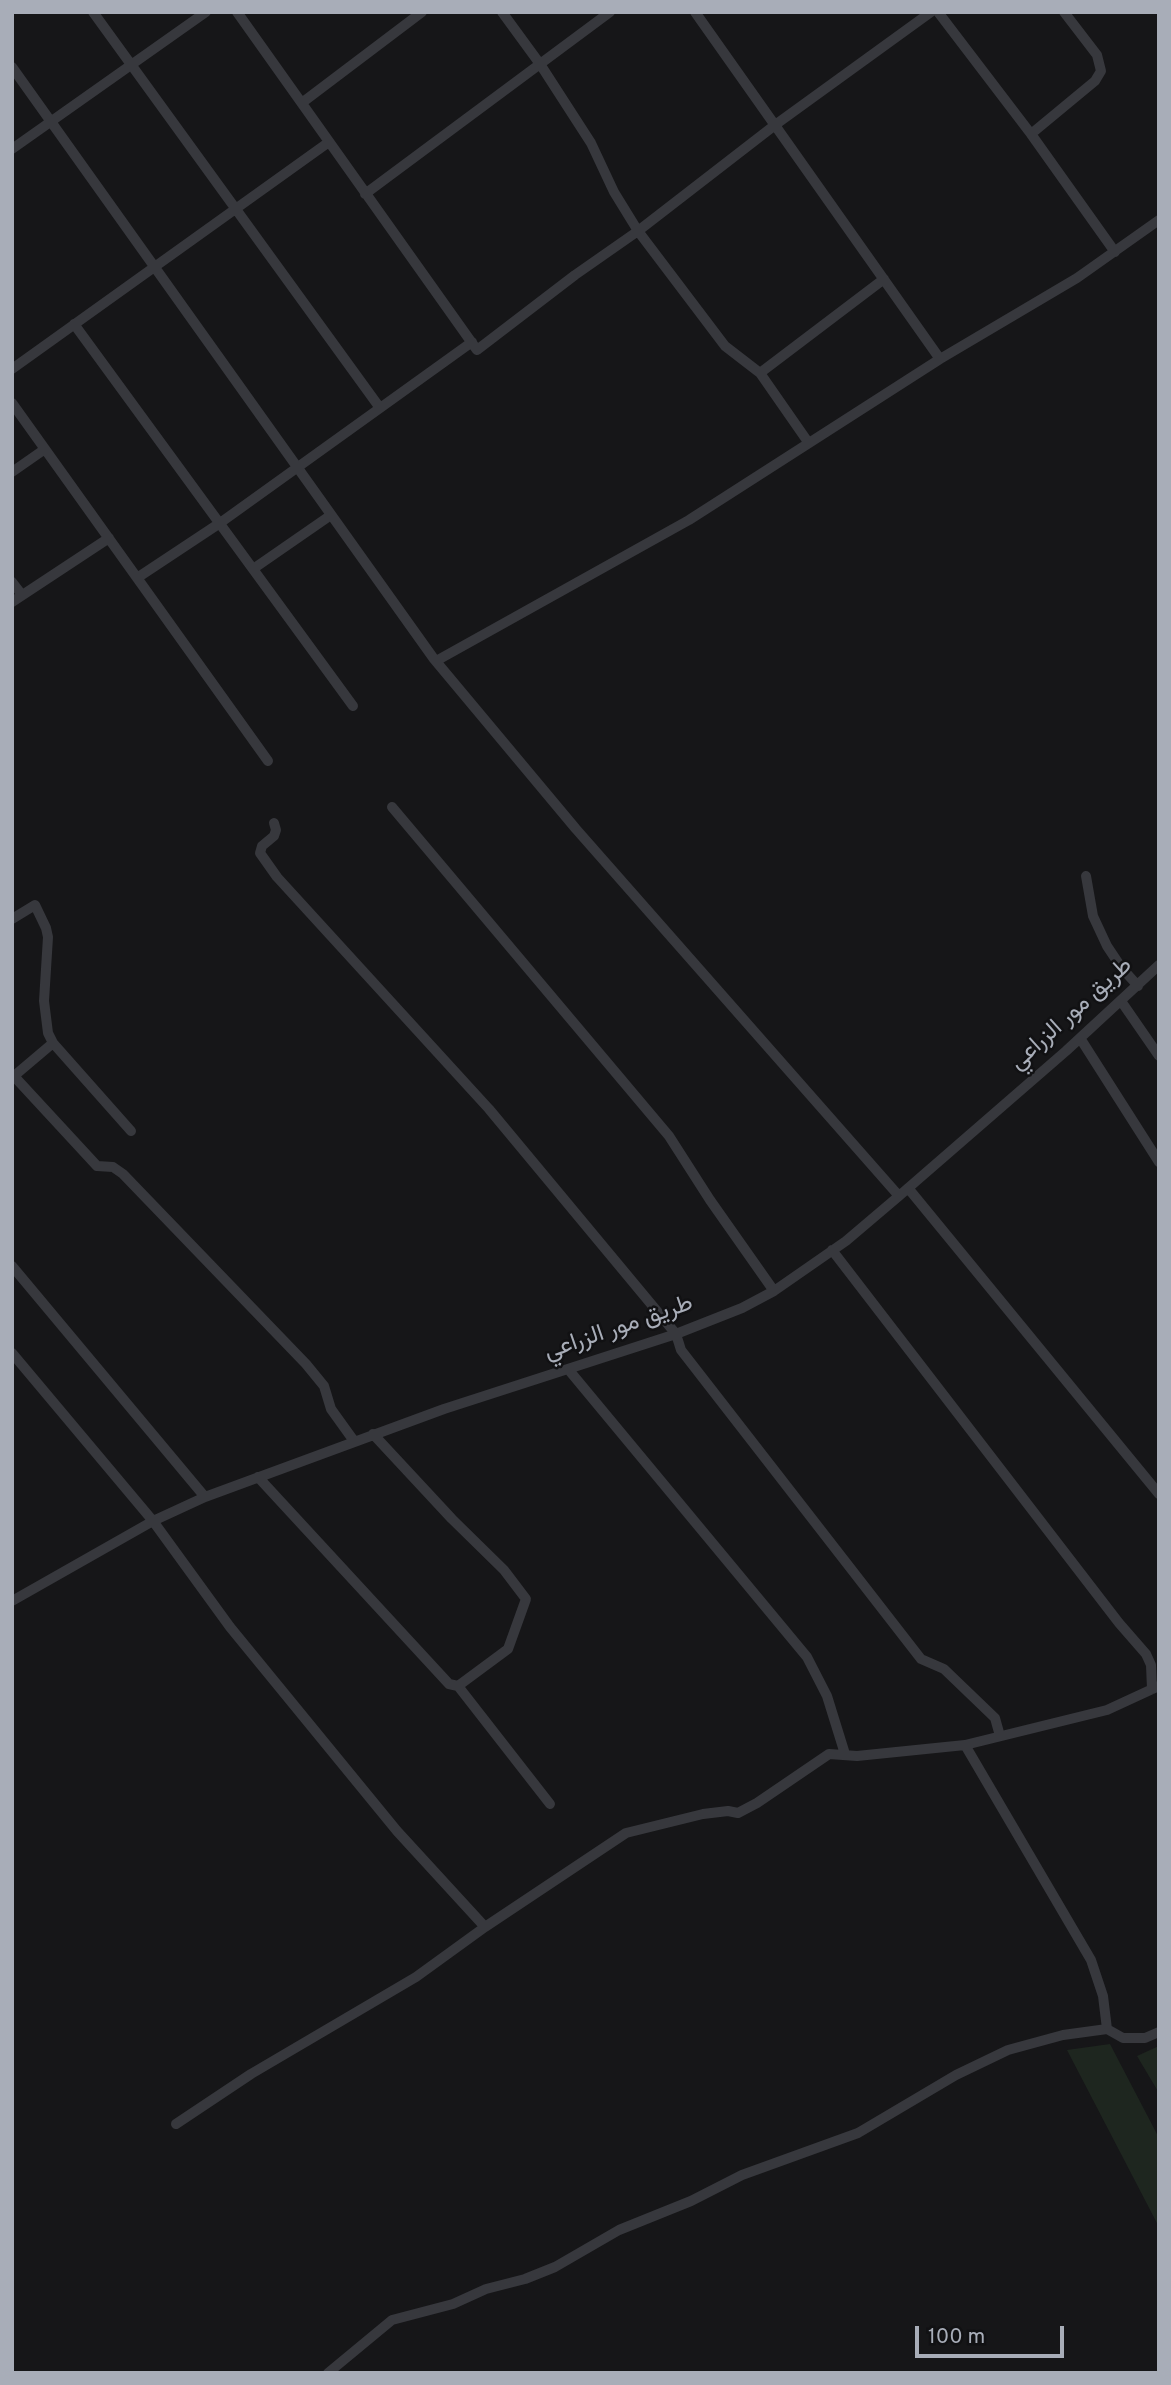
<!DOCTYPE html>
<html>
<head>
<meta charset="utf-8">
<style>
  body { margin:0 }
  #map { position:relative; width:1171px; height:2385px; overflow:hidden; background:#161618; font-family:Overpass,sans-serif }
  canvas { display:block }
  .frame { position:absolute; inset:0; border:14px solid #a8adb8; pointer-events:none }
  .scale { position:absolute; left:915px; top:2326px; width:149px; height:32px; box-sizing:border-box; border:4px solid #a8adb8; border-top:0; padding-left:9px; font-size:21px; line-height:24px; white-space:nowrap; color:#a8adb8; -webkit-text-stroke:5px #111113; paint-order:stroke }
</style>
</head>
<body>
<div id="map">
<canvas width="1171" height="2385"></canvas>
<div class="frame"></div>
<div class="scale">100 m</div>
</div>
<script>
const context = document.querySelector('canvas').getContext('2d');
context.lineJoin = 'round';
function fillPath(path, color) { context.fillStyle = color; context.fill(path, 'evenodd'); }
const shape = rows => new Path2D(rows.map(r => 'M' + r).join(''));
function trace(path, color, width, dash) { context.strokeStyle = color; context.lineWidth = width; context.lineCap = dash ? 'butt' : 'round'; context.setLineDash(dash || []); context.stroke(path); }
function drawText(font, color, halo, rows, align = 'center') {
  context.font = font + ' Overpass,Vazirmatn,sans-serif'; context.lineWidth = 5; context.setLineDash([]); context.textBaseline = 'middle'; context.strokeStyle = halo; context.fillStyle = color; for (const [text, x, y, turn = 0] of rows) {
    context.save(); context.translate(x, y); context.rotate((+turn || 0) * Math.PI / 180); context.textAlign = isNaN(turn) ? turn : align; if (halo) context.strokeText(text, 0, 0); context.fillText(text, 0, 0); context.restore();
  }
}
const green = shape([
  [1110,2044,1159,2138,1159,2227,1067,2050],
  [1159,2046,1159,2093,1137,2056]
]);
const minor = shape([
  [93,12,380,408],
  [237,12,477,350,575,275,638,231,775,125,931,12],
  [502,12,540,64,591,143,614,192,638,231,725,346,760,373,808,442],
  [695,12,940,359],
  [938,12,1031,134,1115,252],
  [12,67,434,659,576,829,899,1196],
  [303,102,422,12],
  [1031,134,1095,81,1101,71,1097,55,1064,12],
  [12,149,206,12],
  [365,194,610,12],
  [74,324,353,706],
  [12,369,329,142],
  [760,373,884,279],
  [12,403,268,761],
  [12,472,45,449],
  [253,569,331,515],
  [137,578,220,523,472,342],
  [12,582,22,595],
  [12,602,109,538],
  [436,661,689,520,940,359,1077,278,1159,220],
  [392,807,669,1136,710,1200,774,1291],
  [274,823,276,830,274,836,262,846,260,853,277,877,489,1109,676,1334,681,1350,921,1659,944,1669,995,1718,1000,1736],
  [1086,876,1093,916,1107,946,1121,967,1138,986],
  [12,919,35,905,46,928,48,937,44,1001,48,1033,53,1043,131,1131],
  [1121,1001,1159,1056],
  [1080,1038,1159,1162],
  [12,1074,97,1166,113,1167,123,1174,306,1364,324,1386,331,1409,354,1441],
  [14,1076,53,1043],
  [908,1188,1159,1494],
  [832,1250,1119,1623,1146,1654,1151,1665,1152,1689],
  [12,1266,205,1497],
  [12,1353,153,1521,230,1627,397,1831,485,1927],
  [568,1369,807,1657,827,1696,845,1754],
  [373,1434,452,1519,504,1570,526,1599,508,1649,458,1686],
  [258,1477,449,1684,458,1686,550,1804],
  [12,1601,153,1521,205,1497,444,1409,676,1334,742,1308,774,1291,846,1241,899,1196,1066,1051,1159,965],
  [965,1745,1091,1960,1103,1996,1107,2029],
  [176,2124,251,2074,416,1977,485,1927,626,1833,703,1814,728,1811,738,1813,757,1803,829,1754,857,1756,965,1745,1107,1710,1159,1686],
  [328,2373,392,2320,453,2304,486,2289,525,2279,555,2267,619,2230,691,2201,742,2175,858,2133,956,2075,1008,2050,1063,2035,1107,2029,1123,2038,1145,2038,1159,2032]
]);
const streetNames = [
  ["طريق مور الزراعي",1072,1015,-42],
  ["طريق مور الزراعي",619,1329,-19]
];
fillPath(green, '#1e261f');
trace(minor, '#37383d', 10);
drawText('24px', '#a8adb8', '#111113', streetNames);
</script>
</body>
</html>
